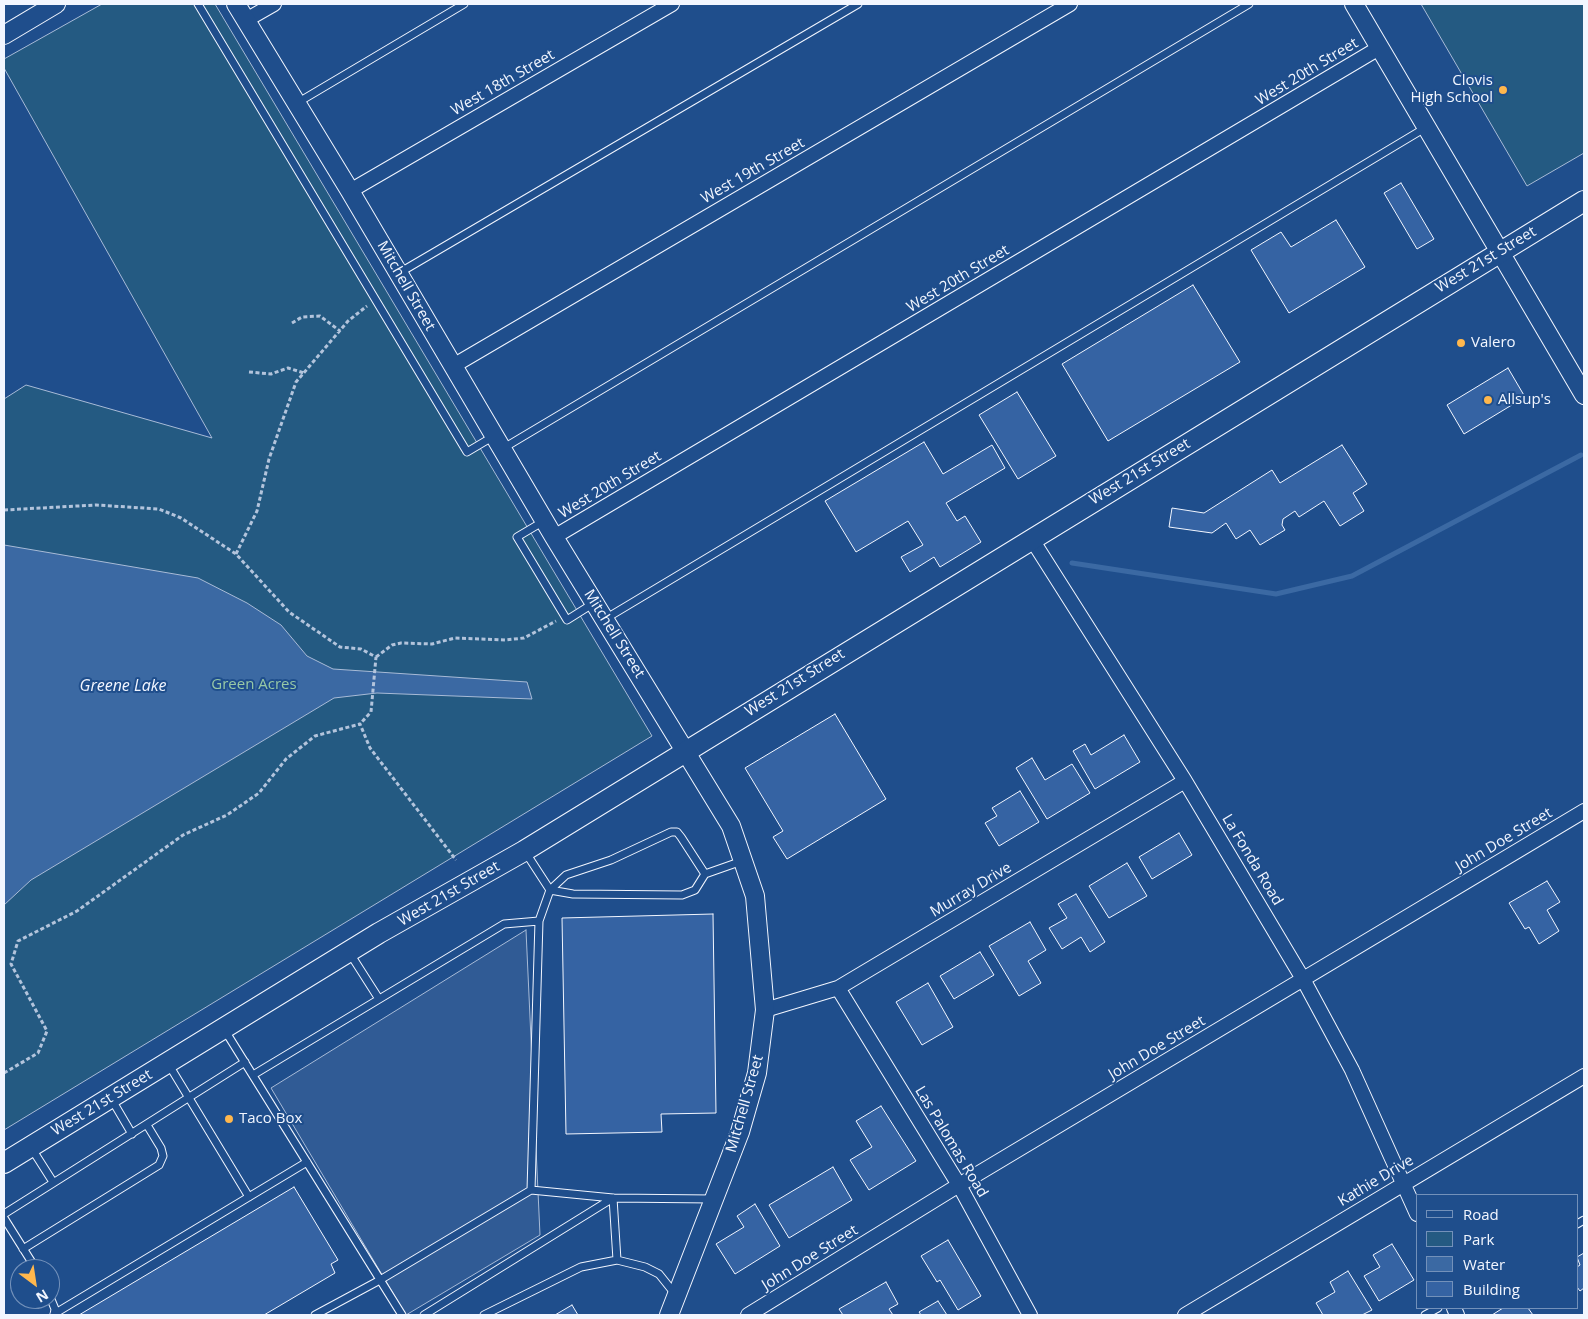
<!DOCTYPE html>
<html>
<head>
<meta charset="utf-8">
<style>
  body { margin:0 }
  #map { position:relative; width:1588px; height:1319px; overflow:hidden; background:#1f4e8c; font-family:"Open Sans",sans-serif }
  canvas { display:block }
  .frame { position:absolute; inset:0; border:5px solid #f2f6ff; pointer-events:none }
  .legend { position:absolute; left:1416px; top:1194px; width:162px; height:115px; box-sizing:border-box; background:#1f4e8c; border:1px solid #7391ba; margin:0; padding:6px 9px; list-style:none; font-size:15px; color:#f2f6ff }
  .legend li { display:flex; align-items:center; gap:10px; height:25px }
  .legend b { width:25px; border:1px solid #7391ba }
  .north { position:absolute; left:10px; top:1259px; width:50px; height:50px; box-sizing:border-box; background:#1f4e8c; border:1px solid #7391ba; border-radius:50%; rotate:149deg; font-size:14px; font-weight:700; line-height:20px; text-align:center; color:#f2f6ff }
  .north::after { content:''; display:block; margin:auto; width:18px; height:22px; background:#ffb74d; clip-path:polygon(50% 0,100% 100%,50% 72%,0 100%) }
</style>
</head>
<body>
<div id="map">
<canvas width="1588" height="1319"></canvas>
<div class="frame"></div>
<ul class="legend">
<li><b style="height:6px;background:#1f4e8c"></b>Road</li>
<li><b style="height:14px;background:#245a82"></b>Park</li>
<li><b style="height:14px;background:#3b69a3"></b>Water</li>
<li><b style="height:14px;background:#3563a3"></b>Building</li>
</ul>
<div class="north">N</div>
</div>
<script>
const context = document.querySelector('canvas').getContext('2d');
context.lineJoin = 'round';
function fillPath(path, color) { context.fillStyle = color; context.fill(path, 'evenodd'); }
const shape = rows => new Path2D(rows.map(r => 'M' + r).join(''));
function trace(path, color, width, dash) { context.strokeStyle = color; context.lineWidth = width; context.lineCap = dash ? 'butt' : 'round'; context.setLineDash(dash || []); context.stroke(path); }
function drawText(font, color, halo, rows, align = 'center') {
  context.font = font + ' "Open Sans",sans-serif'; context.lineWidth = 4; context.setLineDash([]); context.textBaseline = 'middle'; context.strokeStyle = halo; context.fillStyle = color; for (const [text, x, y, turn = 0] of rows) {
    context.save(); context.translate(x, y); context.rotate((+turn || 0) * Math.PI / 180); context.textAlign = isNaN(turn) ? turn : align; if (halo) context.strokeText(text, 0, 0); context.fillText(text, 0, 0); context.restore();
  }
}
const green = shape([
  [102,4,215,4,652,736,4,1130,4,399,26,385,212,438,4,68,4,59,102,4],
  [1421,4,1584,4,1584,153,1527,186,1421,4]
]);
const parking = shape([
  [526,930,540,1235,406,1315,271,1088,526,930]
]);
const water = shape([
  [4,545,198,578,247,603,281,625,307,656,333,669,527,682,532,699,377,693,334,698,31,880,4,905,4,545]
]);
const stream = shape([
  [1072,563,1276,594,1352,576,1581,455]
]);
const building = shape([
  [1401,183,1434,239,1417,249,1384,193,1401,183],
  [1336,220,1365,267,1289,313,1251,250,1281,232,1291,247,1336,220],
  [1193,285,1240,362,1108,441,1062,364,1193,285],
  [1508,368,1525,397,1464,434,1447,405,1508,368],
  [1017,392,1056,456,1018,479,979,415,1017,392],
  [924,442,943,474,992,445,1005,468,946,503,957,521,965,516,981,542,940,567,934,557,910,572,901,557,923,545,908,521,856,552,825,501,924,442],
  [1342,445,1367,484,1353,493,1364,511,1340,526,1324,501,1299,517,1295,511,1283,519,1282,525,1285,530,1260,545,1250,530,1236,539,1226,523,1212,533,1169,527,1172,508,1204,513,1272,470,1280,483,1342,445],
  [835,714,886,799,787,859,773,837,783,831,745,768,835,714],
  [1124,735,1140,762,1095,789,1073,751,1085,744,1091,755,1124,735],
  [1032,758,1045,780,1072,764,1090,793,1047,819,1016,768,1032,758],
  [1020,791,1039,822,999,846,985,823,997,816,992,808,1020,791],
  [1179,833,1192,855,1152,879,1139,857,1179,833],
  [1127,863,1147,896,1109,918,1089,886,1127,863],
  [1547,881,1560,902,1547,910,1559,931,1539,944,1529,927,1525,929,1509,903,1547,881],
  [1076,894,1105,942,1090,952,1081,937,1062,949,1049,928,1067,918,1058,904,1076,894],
  [713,914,716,1113,661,1114,662,1132,566,1134,562,918,713,914],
  [1030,922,1046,950,1028,961,1041,983,1019,996,989,946,1030,922],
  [980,952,994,975,954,999,940,976,980,952],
  [928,983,953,1027,922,1045,896,1002,928,983],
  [881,1106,916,1161,869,1190,850,1160,872,1147,856,1121,881,1106],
  [833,1167,852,1200,789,1238,769,1205,833,1167],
  [294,1187,338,1260,331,1264,335,1273,264,1315,79,1315,294,1187],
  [755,1204,780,1246,735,1274,716,1244,744,1227,737,1216,755,1204],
  [948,1240,981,1296,958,1310,940,1280,937,1282,921,1256,948,1240],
  [1392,1244,1414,1280,1379,1301,1364,1276,1380,1267,1373,1255,1392,1244],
  [1584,1253,1584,1288,1580,1291,1577,1287,1577,1267,1580,1265,1577,1257,1584,1253],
  [1348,1271,1372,1310,1362,1315,1323,1315,1316,1303,1335,1292,1330,1282,1348,1271],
  [886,1282,898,1304,889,1309,893,1315,843,1315,839,1309,886,1282],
  [938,1301,947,1315,921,1315,919,1312,938,1301],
  [572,1305,578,1315,555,1315,572,1305],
  [1503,1308,1528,1308,1533,1315,1492,1315,1503,1308]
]);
const path = shape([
  [292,323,302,317,320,316,340,331],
  [249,372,271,374,288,368,304,373],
  [4,510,96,505,159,509,181,518,236,554,289,612,340,647,361,649,376,657,371,712,360,724],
  [236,554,257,511,269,459,296,382,348,321,367,306],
  [376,657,392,645,401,643,432,644,455,638,505,640,524,638,556,621],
  [4,1073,38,1053,47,1031,11,964,18,941,77,911,183,835,227,815,259,793,286,759,315,736,360,724,370,748,456,860]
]);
const service = shape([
  [198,4,467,452,494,436],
  [297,103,464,4],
  [399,273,858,4],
  [502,449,1249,4],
  [544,521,517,537,567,620,594,603],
  [605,619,1425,128],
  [526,853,550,890,573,894,682,895,695,890,705,874,681,837,677,832,671,832,611,860,566,875,550,890,539,921,531,1190],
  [705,874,742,861],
  [349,952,379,999],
  [224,1029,402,1315],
  [169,1065,249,1197],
  [253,1075,504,924,539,921],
  [112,1100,132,1134],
  [32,1149,53,1182],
  [4,1214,245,1062],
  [4,1218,36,1269],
  [1577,1224,1584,1220],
  [23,1249,159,1165,163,1156,161,1148,147,1125],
  [50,1297,55,1309,54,1315],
  [54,1314,307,1162],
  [315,1315,380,1280,531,1190,613,1198,712,1199],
  [424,1315,613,1198,617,1260],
  [484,1315,581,1267,617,1260,645,1267,659,1274,675,1294],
  [1425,1315,1438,1308]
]);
const minor = shape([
  [246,20,274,4],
  [350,191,672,4],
  [453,366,1070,4],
  [554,537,1379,48],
  [1031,538,1185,781,1303,979,1352,1070,1417,1214],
  [838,988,959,1185,1030,1315],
  [765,1010,838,988,1185,781],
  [1454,1308,1457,1315],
  [748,1315,959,1185,1584,811],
  [1185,1315,1584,1076]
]);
const tertiary = shape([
  [236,4,350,191,554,537,731,826,755,896,765,1010,757,1073,740,1132,669,1315],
  [1354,4,1584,395],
  [4,35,56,4]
]);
const secondary = shape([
  [4,1163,379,933,524,851,1584,201]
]);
const markers = [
  [1503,90,5,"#ffb74d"],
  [1461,343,5,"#ffb74d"],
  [1488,400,5,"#ffb74d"],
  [229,1119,5,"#ffb74d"]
];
const streetNames = [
  ["West 20th Street",1307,72,-31],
  ["West 18th Street",503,83,-30],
  ["West 19th Street",753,171,-30],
  ["West 21st Street",1486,260,-31],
  ["West 20th Street",958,279,-31],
  ["Mitchell Street",406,286,60],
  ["West 21st Street",1140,472,-31],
  ["West 20th Street",610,485,-31],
  ["Mitchell Street",614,634,58],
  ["West 21st Street",795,683,-32],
  ["John Doe Street",1504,840,-31],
  ["La Fonda Road",1252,860,59],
  ["Murray Drive",971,890,-31],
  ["West 21st Street",449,894,-30],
  ["John Doe Street",1157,1048,-31],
  ["West 21st Street",102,1103,-31],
  ["Mitchell Street",745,1104,-74],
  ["Las Palomas Road",951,1142,59],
  ["Kathie Drive",1376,1181,-31],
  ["John Doe Street",810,1258,-32]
];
const poiNames = [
  ["Clovis",1493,81,"right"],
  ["High School",1493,98,"right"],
  ["Valero",1471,343],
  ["Allsup's",1498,400],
  ["Taco Box",239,1119]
];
const parkNames = [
  ["Green Acres",254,685]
];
const waterNames = [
  ["Greene Lake",123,686]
];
fillPath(green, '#245a82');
trace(green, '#a8bbd7', 1);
fillPath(parking, '#305b95');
trace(parking, '#a8bbd7', 1);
fillPath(water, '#3b69a3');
trace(water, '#a8bbd7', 1);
trace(stream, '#3b69a3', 5);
fillPath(building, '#3563a3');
trace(building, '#f2f6ff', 1);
trace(service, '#f2f6ff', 9);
trace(minor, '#f2f6ff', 16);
trace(tertiary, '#f2f6ff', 20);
trace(secondary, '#f2f6ff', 22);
trace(path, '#b3c4dc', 3, [4, 2.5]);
trace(service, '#1f4e8c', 7);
trace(minor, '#1f4e8c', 14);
trace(tertiary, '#1f4e8c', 18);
trace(secondary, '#1f4e8c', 20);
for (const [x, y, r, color] of markers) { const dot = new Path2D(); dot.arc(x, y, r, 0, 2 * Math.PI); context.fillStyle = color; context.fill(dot); trace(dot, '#1f4e8c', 2); }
drawText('15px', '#f2f6ff', '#1f4e8c', streetNames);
drawText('15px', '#f2f6ff', '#1f4e8c', poiNames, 'left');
drawText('15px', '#97c8a6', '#1f4e8c', parkNames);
drawText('italic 16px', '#f2f6ff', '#1f4e8c', waterNames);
</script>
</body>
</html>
